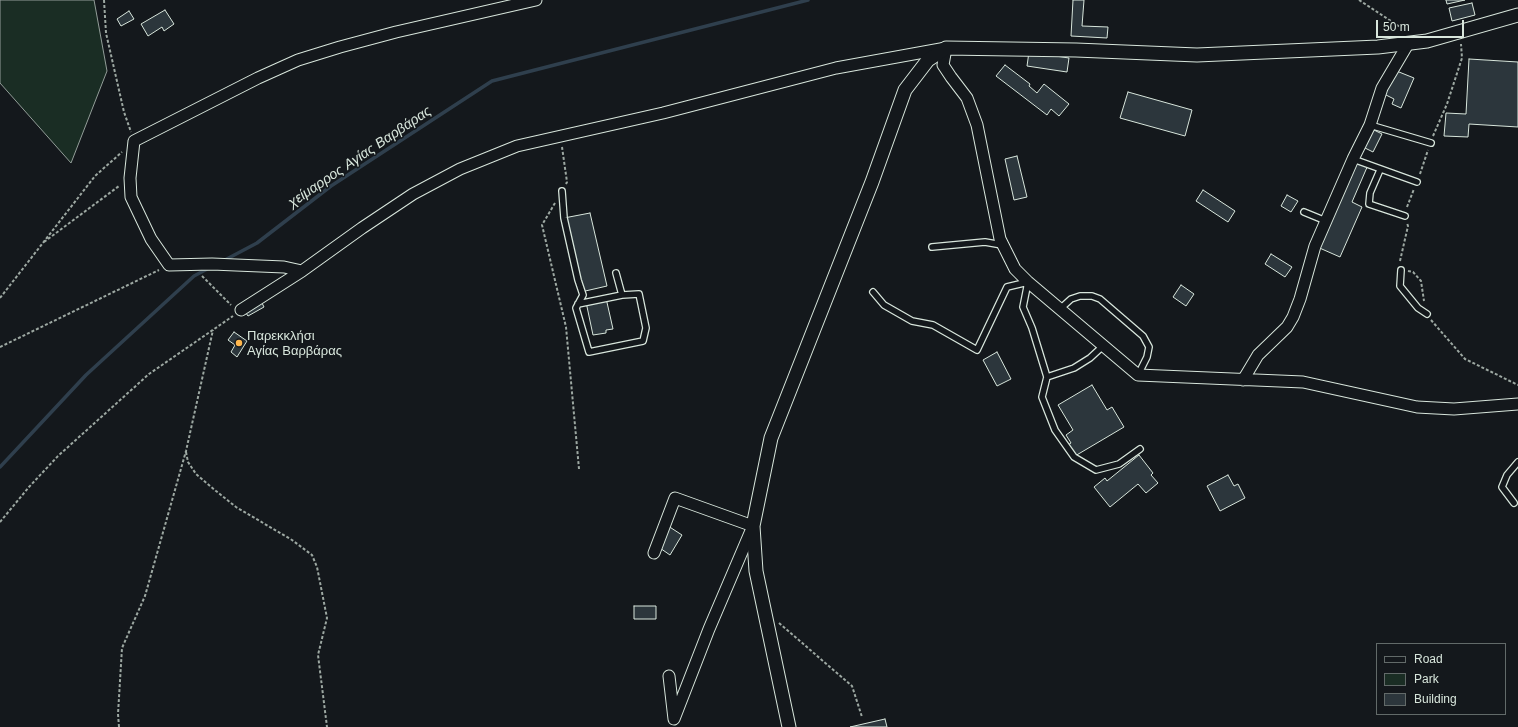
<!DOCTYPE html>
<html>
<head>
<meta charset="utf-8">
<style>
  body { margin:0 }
  #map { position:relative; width:1518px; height:727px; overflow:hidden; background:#14181c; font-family:Arial,sans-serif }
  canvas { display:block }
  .legend { position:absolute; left:1376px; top:643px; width:130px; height:72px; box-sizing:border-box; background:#14181c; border:1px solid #626a69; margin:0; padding:5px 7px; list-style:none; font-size:12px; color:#d8e6dc }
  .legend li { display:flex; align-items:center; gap:8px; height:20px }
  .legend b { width:20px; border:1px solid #626a69 }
  .scale { position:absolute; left:1376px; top:20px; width:88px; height:18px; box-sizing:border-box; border:2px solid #d8e6dc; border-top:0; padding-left:5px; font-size:12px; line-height:14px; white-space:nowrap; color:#d8e6dc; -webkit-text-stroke:3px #14181c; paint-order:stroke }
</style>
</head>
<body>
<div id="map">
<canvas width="1518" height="727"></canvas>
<ul class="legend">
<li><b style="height:5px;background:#14181c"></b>Road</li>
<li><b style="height:11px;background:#1a2d24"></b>Park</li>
<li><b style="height:11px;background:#2c363c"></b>Building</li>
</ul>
<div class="scale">50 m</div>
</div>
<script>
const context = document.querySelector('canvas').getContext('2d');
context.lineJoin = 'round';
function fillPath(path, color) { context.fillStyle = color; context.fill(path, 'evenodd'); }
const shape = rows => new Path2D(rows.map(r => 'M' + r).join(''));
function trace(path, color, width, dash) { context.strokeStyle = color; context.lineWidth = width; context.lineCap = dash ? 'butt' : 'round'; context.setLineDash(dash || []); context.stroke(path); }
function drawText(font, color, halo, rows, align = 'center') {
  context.font = font + ' Arial,sans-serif'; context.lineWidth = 3; context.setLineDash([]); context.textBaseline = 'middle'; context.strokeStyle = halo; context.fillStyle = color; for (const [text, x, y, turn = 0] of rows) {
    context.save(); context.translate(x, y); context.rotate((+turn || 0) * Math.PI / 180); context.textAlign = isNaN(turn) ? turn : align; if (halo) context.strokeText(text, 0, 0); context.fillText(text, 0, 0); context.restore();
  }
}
const green = shape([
  [0,0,94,0,107,71,71,163,0,83,0,0]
]);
const stream = shape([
  [223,261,257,243,331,186,492,81,808,0],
  [0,467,86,375,194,276,209,268]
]);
const building = shape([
  [1073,0,1084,0,1082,26,1108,27,1107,38,1071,36,1073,0],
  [1446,0,1465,0,1447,4,1446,0],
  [1472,3,1475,15,1452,21,1449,8,1472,3],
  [165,10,174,24,164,31,162,27,148,36,141,24,165,10],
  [129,11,134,19,121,26,117,19,129,11],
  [1029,52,1069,58,1067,72,1027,66,1029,52],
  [1469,59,1518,62,1518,127,1469,124,1468,137,1444,136,1446,113,1466,114,1469,59],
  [1005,65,1030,84,1029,86,1037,93,1044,84,1069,104,1059,116,1051,109,1047,115,996,76,1005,65],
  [1394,70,1414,78,1401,108,1392,104,1394,99,1384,94,1394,70],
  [1128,92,1192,110,1185,136,1120,118,1128,92],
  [1372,129,1382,134,1373,152,1363,147,1372,129],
  [1017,156,1027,197,1014,200,1005,159,1017,156],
  [1353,159,1368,165,1352,202,1362,207,1340,257,1315,246,1353,159],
  [1203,190,1235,211,1228,222,1196,201,1203,190],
  [1287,195,1298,201,1291,212,1281,206,1287,195],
  [590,213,607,286,581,292,564,218,590,213],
  [1271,254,1292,267,1285,277,1265,264,1271,254],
  [1181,285,1194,294,1186,306,1173,297,1181,285],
  [606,298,613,329,606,330,606,333,593,335,586,302,606,298],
  [261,301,264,307,248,316,244,310,261,301],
  [234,332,247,341,237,357,231,352,235,345,228,340,234,332],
  [997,352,1011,379,997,386,983,360,997,352],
  [1092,385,1107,410,1112,407,1124,427,1075,456,1068,445,1071,443,1066,435,1073,430,1058,405,1092,385],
  [1139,455,1153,473,1151,475,1158,483,1146,493,1138,484,1110,507,1094,487,1105,478,1107,481,1139,455],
  [1228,475,1234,486,1238,484,1245,498,1220,511,1207,486,1228,475],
  [665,524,682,535,670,555,657,546,665,524],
  [634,606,656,606,656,619,634,619,634,606],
  [885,719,887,727,850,727,885,719]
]);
const path = shape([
  [104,0,106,33,124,112,131,132],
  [1359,0,1406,31],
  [1433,136,1447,104,1462,58,1461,44],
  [562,147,567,182,566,184],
  [1420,174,1428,150],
  [555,203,542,225,566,327,579,469],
  [1407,207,1414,189],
  [44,242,119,186],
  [1400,261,1408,226,1407,223],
  [1408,271,1413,272,1421,281,1424,301],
  [202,276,231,305],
  [0,298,95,176,122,152],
  [1431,320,1465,359,1518,385],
  [0,347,159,270],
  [186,452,188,462,196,474,216,491,236,507,292,540,312,555,317,567,327,618,318,655,327,727],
  [0,522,29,487,58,456,149,374,233,316],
  [779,623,852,686,862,717],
  [119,727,118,714,122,648,145,596,186,451,213,330]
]);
const service = shape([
  [1370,125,1431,143],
  [1353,159,1417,182],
  [1380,170,1370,193,1369,204,1405,216],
  [562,191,564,218,578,280,583,295,576,308,589,352,643,341,646,328,639,294,622,295,616,273],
  [1304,212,1326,221],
  [932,247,985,242,1002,245],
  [1401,270,1400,286,1418,308,1427,314],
  [873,292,884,305,912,321,933,325,977,350,1007,287,1028,282,1023,307,1032,328,1047,377,1042,397,1055,430,1074,457,1096,470,1119,464,1140,449],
  [578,304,622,295],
  [1060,309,1071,299,1080,296,1092,296,1100,299,1143,336,1149,347,1147,357,1138,375],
  [1047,377,1074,368,1090,358,1103,346],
  [1514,503,1502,487,1507,475,1518,462]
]);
const minor = shape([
  [536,0,396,32,340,47,298,60,258,78,134,141,130,178,131,197,151,239,169,265,212,264,284,267,302,271,362,228,413,194,460,169,517,146,663,113,836,68,946,48,943,65,951,77,967,98,977,125,1000,239,1015,269,1028,282,1138,375,1303,382,1417,407,1454,409,1518,404],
  [241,310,302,271],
  [1243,380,1258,355,1287,327,1293,317,1300,299,1315,246,1353,159,1370,125,1382,88,1408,44],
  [654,553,675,498,753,526,709,629,674,719,669,676]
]);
const tertiary = shape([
  [789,727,756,571,753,526,771,438,872,182,905,90,928,60,946,48,1076,50,1197,55,1378,47,1427,41,1518,15]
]);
const markers = [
  [239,343,4,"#ffb74d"]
];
const poiNames = [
  ["Παρεκκλήσι",247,336],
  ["Αγίας Βαρβάρας",247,351]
];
const waterNames = [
  ["χείμαρρος Αγίας Βαρβάρας",360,157,-34]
];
fillPath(green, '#1a2d24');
trace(green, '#939e99', 1);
trace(stream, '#2f3f4d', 3.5);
fillPath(building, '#2c363c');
trace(building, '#d8e6dc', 1);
trace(service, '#d8e6dc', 8);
trace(minor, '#d8e6dc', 13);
trace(tertiary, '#d8e6dc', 15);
trace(path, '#9da8a2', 2, [3, 2]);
trace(service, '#14181c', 5.5);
trace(minor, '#14181c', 11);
trace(tertiary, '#14181c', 13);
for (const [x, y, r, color] of markers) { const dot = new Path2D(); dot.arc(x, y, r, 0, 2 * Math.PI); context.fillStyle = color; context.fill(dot); trace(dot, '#14181c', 1.5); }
drawText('13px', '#d8e6dc', '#14181c', poiNames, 'left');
drawText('italic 14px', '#d8e6dc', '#14181c', waterNames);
</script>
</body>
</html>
